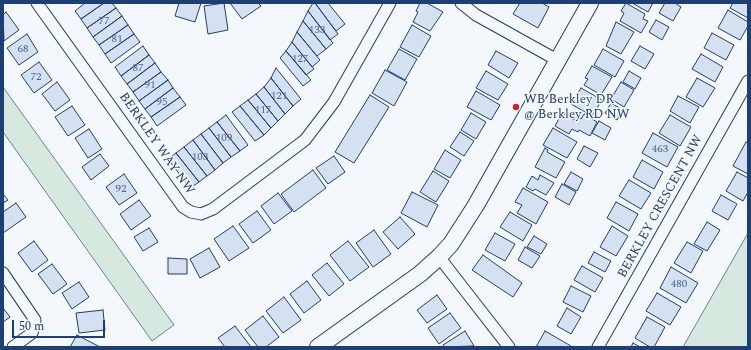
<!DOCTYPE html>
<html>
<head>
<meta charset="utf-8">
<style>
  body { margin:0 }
  #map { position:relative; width:751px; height:350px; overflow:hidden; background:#f4f7fb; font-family:Spectral,serif }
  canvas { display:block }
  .frame { position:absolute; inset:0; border:4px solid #1d3f73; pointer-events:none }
  .scale { position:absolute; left:12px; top:320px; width:93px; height:18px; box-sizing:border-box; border:2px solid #1d3f73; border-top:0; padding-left:5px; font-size:12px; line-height:14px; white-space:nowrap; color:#1d3f73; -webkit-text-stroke:3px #f4f7fb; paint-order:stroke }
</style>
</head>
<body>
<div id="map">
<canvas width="751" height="350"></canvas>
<div class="frame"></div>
<div class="scale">50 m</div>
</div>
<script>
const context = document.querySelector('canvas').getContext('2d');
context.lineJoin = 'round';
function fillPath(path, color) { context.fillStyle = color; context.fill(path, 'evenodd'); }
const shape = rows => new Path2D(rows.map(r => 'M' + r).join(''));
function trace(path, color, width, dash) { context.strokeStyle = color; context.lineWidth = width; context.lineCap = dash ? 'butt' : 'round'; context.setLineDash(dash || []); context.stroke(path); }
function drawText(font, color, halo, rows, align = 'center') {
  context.font = font + ' Spectral,serif'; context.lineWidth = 3; context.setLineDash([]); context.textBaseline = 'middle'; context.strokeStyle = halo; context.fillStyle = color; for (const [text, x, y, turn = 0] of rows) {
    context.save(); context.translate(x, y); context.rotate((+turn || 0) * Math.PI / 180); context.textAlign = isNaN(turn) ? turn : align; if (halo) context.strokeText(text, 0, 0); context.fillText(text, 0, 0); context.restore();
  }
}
const green = shape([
  [3,87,174,325,152,341,3,132,3,87],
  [748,233,748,347,683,347,748,233]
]);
const building = shape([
  [85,3,104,3,81,19,75,11,85,3],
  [104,3,112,3,116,8,87,28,81,19,104,3],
  [179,3,201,3,195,22,175,16,179,3],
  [224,3,228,30,208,34,204,6,224,3],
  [230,3,258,3,261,6,242,19,230,3],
  [313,3,315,3,338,34,330,40,308,11,313,3],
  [315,3,328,3,345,24,336,31,315,3],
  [420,3,427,3,443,12,430,31,413,22,418,12,416,11,420,3],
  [520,3,542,3,549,7,538,28,513,14,520,3],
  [626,3,645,14,643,19,648,21,641,33,620,21,624,13,621,11,626,3],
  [632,3,653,3,648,12,632,3],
  [665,3,675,3,681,7,673,21,659,13,665,3],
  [733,3,748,3,748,18,730,8,733,3],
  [116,8,122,16,93,37,87,28,116,8],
  [728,10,748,22,748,26,740,40,718,28,728,10],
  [308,11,333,43,326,49,303,21,308,11],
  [6,12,19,30,4,41,3,15,6,12],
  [122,16,128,25,99,45,93,37,122,16],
  [656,20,669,27,662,40,649,32,656,20],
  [303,21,326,49,317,56,297,32,303,21],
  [616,22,634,32,621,54,606,46,616,22],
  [128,25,134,34,105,54,99,45,128,25],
  [412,25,431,36,419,57,400,47,412,25],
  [297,32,320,60,312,67,292,42,297,32],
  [712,33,734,45,726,60,704,48,712,33],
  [27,34,38,52,19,65,7,48,27,34],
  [134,34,140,42,111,63,105,54,134,34],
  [292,42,314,69,306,75,286,51,292,42],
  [143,46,149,55,121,76,115,67,143,46],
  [640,46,654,54,645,69,631,61,640,46],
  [399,49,417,59,405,80,387,70,399,49],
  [603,49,624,61,615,77,594,65,603,49],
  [286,51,311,80,303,86,280,58,286,51],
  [496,51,518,63,509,78,488,65,496,51],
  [701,54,723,67,715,82,692,69,701,54],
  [149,55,155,63,127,84,121,76,149,55],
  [39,62,52,80,34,93,21,75,39,62],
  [155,63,161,72,133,92,127,84,155,63],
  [592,66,612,77,601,95,584,85,588,79,585,78,592,66],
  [276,68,301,99,293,106,271,78,276,68],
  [385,70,407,82,394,106,372,93,385,70],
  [486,71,508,84,498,100,476,88,486,71],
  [629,71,641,78,635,89,623,82,629,71],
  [161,72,168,80,139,101,133,92,161,72],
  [271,78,293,106,285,114,264,87,271,78],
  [697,78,715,88,703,107,686,97,697,78],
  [168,80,173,88,145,109,139,101,168,80],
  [57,82,70,100,55,111,42,94,57,82],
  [621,82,634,90,624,107,611,99,621,82],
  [264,87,285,114,278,121,256,94,264,87],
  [173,88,180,97,151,117,145,109,173,88],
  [581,88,602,100,592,116,571,104,581,88],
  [476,91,500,105,491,120,467,107,476,91],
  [256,94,278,121,271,128,248,100,256,94],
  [370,95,389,107,354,163,335,152,370,95],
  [678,96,699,107,690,123,670,111,678,96],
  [180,97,186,105,157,126,151,117,180,97],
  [248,100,271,128,264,135,240,106,248,100],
  [611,103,623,110,617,120,605,113,611,103],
  [72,106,85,125,68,136,55,117,72,106],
  [240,106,264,135,255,141,232,112,240,106],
  [471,113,486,122,476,139,461,130,471,113],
  [562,113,574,120,576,116,581,119,584,114,597,122,590,136,579,130,578,132,572,129,569,134,555,126,562,113],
  [226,115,248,145,240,151,217,122,226,115],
  [670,115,691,127,680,146,659,133,670,115],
  [599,121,611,128,605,140,592,133,599,121],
  [217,122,240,151,231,157,209,128,217,122],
  [209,128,231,157,223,163,201,134,209,128],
  [553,128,577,142,567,158,543,145,553,128],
  [89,129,102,149,88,158,75,138,89,129],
  [460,132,474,141,464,156,450,147,460,132],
  [653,133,678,147,667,167,642,153,653,133],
  [201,134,223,163,215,170,193,140,201,134],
  [193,140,215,170,207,176,184,147,193,140],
  [746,142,748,143,748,174,733,166,746,142],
  [584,146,598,153,590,167,577,159,584,146],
  [184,147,207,176,199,182,176,153,184,147],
  [545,148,548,150,547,152,565,162,556,178,535,167,545,148],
  [445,150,461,160,450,178,434,169,445,150],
  [176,153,199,182,190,188,168,159,176,153],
  [100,154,109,166,91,180,82,167,100,154],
  [334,156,345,172,328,184,316,168,334,156],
  [642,160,663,172,654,189,633,177,642,160],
  [313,170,326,188,294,212,281,194,313,170],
  [433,171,449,181,436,202,420,192,433,171],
  [571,172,583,179,577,191,564,184,571,172],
  [737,172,748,178,748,192,743,201,726,191,737,172],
  [124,174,137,193,119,205,106,187,124,174],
  [540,175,554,183,546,195,535,189,533,191,526,187,532,176,538,180,540,175],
  [629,180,651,193,641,209,619,196,629,180],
  [562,184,576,192,569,205,555,197,562,184],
  [523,188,548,202,536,224,517,213,522,205,515,202,523,188],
  [412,192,438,205,427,227,401,213,412,192],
  [278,193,292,211,274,224,261,206,278,193],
  [3,194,8,200,3,203,3,194],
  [721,195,737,204,728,220,712,211,721,195],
  [139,200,151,216,131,230,120,214,139,200],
  [616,202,638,214,629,231,607,218,616,202],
  [16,203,26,217,3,233,3,212,16,203],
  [257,211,271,230,253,243,239,224,257,211],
  [510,212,532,225,523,241,500,227,510,212],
  [400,217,415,234,398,249,383,232,400,217],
  [707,222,720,230,707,251,694,244,707,222],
  [233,226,249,248,229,261,214,239,233,226],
  [612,226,628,236,616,256,600,247,612,226],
  [149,228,158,242,143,251,134,237,149,228],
  [374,230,391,254,373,267,356,243,374,230],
  [495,233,515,244,505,261,485,250,495,233],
  [534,236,547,244,541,254,527,247,534,236],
  [34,241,48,260,32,272,18,253,34,241],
  [348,241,369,267,350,281,330,255,348,241],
  [687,242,703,251,691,273,674,263,687,242],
  [525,247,540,256,532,268,518,260,525,247],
  [209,248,220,267,200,278,190,259,209,248],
  [594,252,611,261,605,272,588,263,594,252],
  [483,255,522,283,513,297,472,270,483,255],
  [168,258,187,259,187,274,168,274,168,258],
  [327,263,344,284,329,296,312,275,327,263],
  [52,264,67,284,53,294,38,274,52,264],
  [582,266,603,278,595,292,574,280,582,266],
  [671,267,698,283,686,303,660,288,671,267],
  [307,281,321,300,304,313,290,294,307,281],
  [79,282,89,297,72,309,62,293,79,282],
  [571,286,591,296,583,312,563,302,571,286],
  [657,293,681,307,670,325,646,311,657,293],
  [437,295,447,309,427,323,417,310,437,295],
  [284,297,301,320,283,333,266,311,284,297],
  [3,308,10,317,3,322,3,308],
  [567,308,581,317,571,334,557,326,567,308],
  [103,310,105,330,79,333,76,313,103,310],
  [450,313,461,328,439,344,428,328,450,313],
  [263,316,279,337,266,347,258,347,245,330,263,316],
  [647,317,665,327,654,347,650,347,635,338,647,317],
  [235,326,251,347,225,347,218,338,235,326],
  [465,331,474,346,444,347,443,345,465,331],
  [545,331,571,346,570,347,536,347,545,331],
  [77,335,100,347,70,347,77,335],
  [633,343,640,347,631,347,633,343]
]);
const street = shape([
  [37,3,183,207,191,212,201,214,213,209,305,140,334,102,390,3],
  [461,3,476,15,557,60],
  [439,257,509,347],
  [3,273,35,320,32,333,13,347],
  [598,347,748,81]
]);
const secondary = shape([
  [318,347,420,274,439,257,451,244,476,205,590,3]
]);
const power = shape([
  [748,347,748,346]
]);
const markers = [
  [516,107,4,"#c62828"]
];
const numberNames = [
  ["77",104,22],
  ["133",317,31],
  ["81",117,40],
  ["68",23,50],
  ["127",300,60],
  ["87",138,69],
  ["72",36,78],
  ["91",150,86],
  ["121",279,97],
  ["95",162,103],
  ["117",263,111],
  ["109",224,139],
  ["463",660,150],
  ["103",200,158],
  ["92",121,190],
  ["480",679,285]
];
const poiNames = [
  ["WB Berkley DR",524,100],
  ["@ Berkley RD NW",524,115]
];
const streetNames = [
  ["BERKLEY WAY NW",156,144,55],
  ["BERKLEY CRESCENT NW",661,207,-61]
];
fillPath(green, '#d7e8df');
trace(green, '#687fa3', 1);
fillPath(building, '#d5e0f0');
trace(building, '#1d3f73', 1);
trace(street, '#1d3f73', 13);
trace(secondary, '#1d3f73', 18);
trace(street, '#f4f7fb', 11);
trace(secondary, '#f4f7fb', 16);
trace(power, '#c62828', 1, [14, 3, 2, 3]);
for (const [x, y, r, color] of markers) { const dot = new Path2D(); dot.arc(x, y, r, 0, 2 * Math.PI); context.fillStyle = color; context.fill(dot); trace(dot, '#f4f7fb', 1.5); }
drawText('11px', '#4b6792', null, numberNames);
drawText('13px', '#1d3f73', '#f4f7fb', poiNames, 'left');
drawText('13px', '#1d3f73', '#f4f7fb', streetNames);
</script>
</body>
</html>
